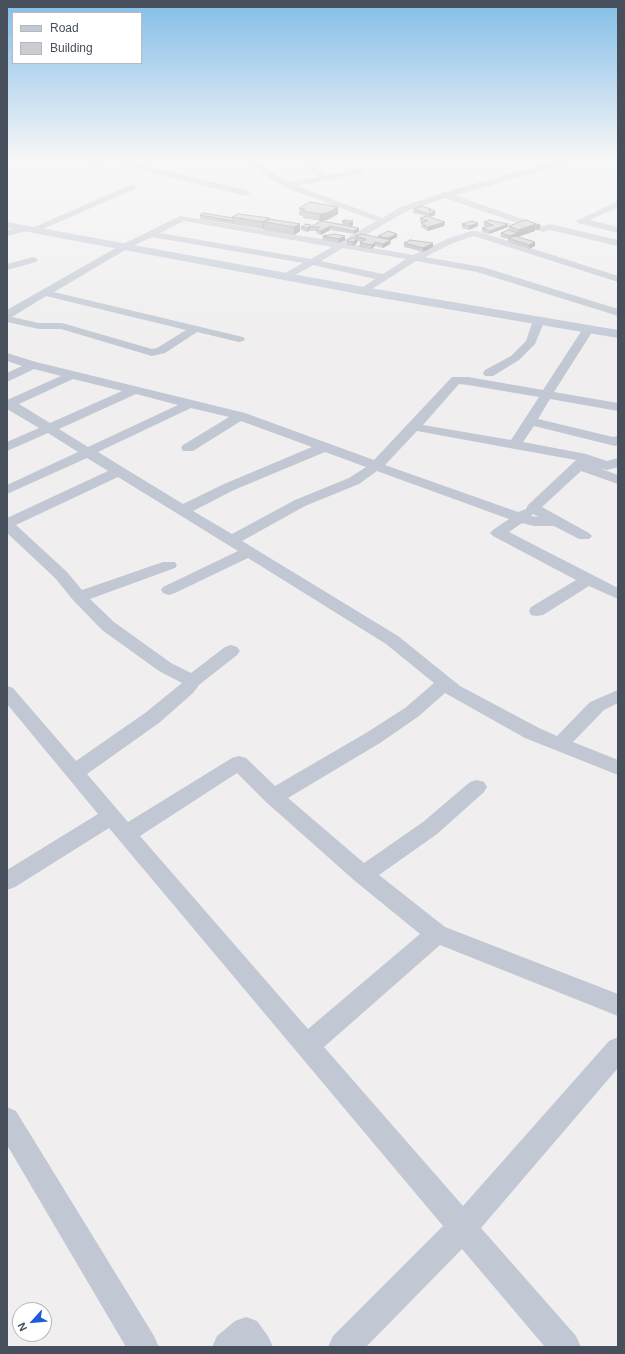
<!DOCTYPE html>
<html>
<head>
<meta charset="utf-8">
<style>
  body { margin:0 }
  #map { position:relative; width:625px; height:1354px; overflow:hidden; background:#f0eeee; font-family:Arial,sans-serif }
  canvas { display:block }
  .frame { position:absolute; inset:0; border:8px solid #464f5b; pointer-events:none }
  .legend { position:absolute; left:12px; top:12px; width:130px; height:52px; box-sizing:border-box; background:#fff; border:1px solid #b5b9bd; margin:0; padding:5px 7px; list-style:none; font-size:12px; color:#464f5b }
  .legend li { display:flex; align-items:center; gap:8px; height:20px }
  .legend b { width:20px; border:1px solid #b5b9bd }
  .north { position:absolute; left:12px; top:1302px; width:40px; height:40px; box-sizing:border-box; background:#fff; border:1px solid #b5b9bd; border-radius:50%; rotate:243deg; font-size:11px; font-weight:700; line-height:16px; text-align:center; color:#464f5b }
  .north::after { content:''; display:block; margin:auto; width:14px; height:18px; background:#1e5bda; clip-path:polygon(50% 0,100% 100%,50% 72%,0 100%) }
</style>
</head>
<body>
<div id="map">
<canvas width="625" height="1354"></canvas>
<div class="frame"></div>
<ul class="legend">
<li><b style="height:5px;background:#c1c9d6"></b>Road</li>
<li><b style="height:11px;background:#cbccd2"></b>Building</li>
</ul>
<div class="north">N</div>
</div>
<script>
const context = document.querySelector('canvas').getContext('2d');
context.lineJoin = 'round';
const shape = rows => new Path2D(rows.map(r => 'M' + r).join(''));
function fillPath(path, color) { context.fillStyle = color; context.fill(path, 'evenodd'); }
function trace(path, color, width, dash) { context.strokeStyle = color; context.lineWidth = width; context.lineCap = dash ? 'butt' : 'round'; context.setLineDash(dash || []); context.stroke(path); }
const street = shape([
  [88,160,98,160,102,163,91,167,87,165,91,163,88,160],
  [117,160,128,160,149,167,249,191,250,193,246,196,146,171,117,160],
  [248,160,256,160,266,168,289,182,318,177,298,160,307,160,327,175,363,169,364,171,360,173,297,186,382,218,401,207,445,192,543,226,550,224,618,240,618,246,550,230,543,232,445,198,407,211,350,244,413,255,447,239,471,231,477,231,618,276,618,282,474,236,453,243,425,257,483,267,618,309,618,316,477,272,416,261,364,294,359,291,360,289,375,279,313,265,286,280,281,277,282,275,303,263,152,237,127,249,54,292,243,337,245,339,243,341,239,342,197,332,165,353,152,356,61,329,39,329,7,322,7,310,121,245,180,216,340,242,376,221,284,187,260,172,248,160],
  [184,221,332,247,311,259,160,233,184,221],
  [343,248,406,259,383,274,321,261,343,248],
  [46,296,186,330,157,348,152,349,62,323,39,323,12,317,46,296],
  [132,184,136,187,135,189,36,232,33,233,28,230,132,184],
  [618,201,618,207,590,220,618,227,618,233,578,223,576,221,618,201],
  [24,226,29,229,27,231,7,236,7,230,24,226],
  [33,257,36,258,38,260,36,262,7,270,7,264,33,257],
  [539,317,545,320,535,344,519,360,493,376,485,376,483,373,485,370,511,356,526,341,533,320,539,317],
  [588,326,594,329,554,392,618,403,618,411,550,399,538,419,613,437,618,436,618,445,615,446,534,426,523,442,586,454,607,461,618,458,618,467,607,470,599,468,618,475,618,484,581,471,542,507,589,533,592,536,589,539,579,539,554,526,534,526,522,523,509,532,618,588,618,599,589,586,543,615,537,616,531,615,529,611,531,607,576,580,493,536,490,533,493,530,509,519,377,471,359,484,305,506,242,541,398,636,460,686,539,728,557,736,590,702,618,690,618,703,604,710,573,742,618,760,618,775,525,738,445,693,419,716,380,743,288,798,364,863,423,822,470,782,477,780,484,782,487,787,484,792,437,834,379,875,445,927,618,994,618,1016,440,945,324,1047,463,1206,609,1041,618,1037,618,1068,481,1228,576,1336,581,1347,545,1347,462,1249,366,1347,328,1347,333,1336,443,1226,109,828,15,887,7,890,7,870,98,814,7,704,7,686,13,688,76,761,145,713,182,683,159,671,102,630,73,600,55,578,7,533,7,518,108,471,87,458,7,494,7,485,78,452,48,433,7,451,7,442,39,428,7,409,7,400,61,376,34,369,7,382,7,373,22,366,7,361,7,353,36,362,245,413,374,460,452,377,468,377,543,390,584,327,588,326],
  [73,379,122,391,50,423,19,404,73,379],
  [459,384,468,385,539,397,511,440,423,425,459,384],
  [136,394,178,405,88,447,59,429,136,394],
  [191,408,229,417,183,445,181,448,183,451,193,451,241,421,312,447,224,484,183,504,98,452,191,408],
  [417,431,515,449,576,460,528,505,526,509,518,512,385,465,417,431],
  [325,452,366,467,349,478,295,500,232,534,193,511,234,490,325,452],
  [118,477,238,551,163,587,161,590,163,593,169,595,175,593,248,558,386,644,434,683,405,708,366,733,275,786,246,758,239,756,232,758,128,822,87,774,159,723,193,693,199,685,237,655,240,651,237,647,231,645,225,647,191,673,171,663,114,622,90,599,175,568,177,565,175,562,163,562,82,590,67,572,16,525,118,477],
  [533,514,539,517,531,516,533,514],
  [237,773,266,802,355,881,420,934,308,1029,140,836,237,773],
  [7,1107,16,1111,154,1336,159,1347,126,1347,7,1145,7,1107],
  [246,1317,257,1321,268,1336,273,1347,212,1347,217,1336,235,1321,246,1317]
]);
const secondary = shape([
  [560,160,571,160,566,164,449,197,441,197,440,195,441,193,560,160],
  [7,222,364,287,618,330,618,338,364,295,7,228,7,222]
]);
const wall = shape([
  [338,207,338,214,327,220,322,221,342,224,342,221,345,220,353,225,351,226,359,231,354,234,330,230,321,235,316,233,316,231,310,231,310,230,307,232,301,230,301,227,311,227,321,221,303,218,303,216,299,215,299,208],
  [414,209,431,209,431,210,435,211,435,215,430,217,445,222,444,226,428,231,421,227,422,223,420,222,420,218,426,216,413,213],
  [200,215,233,218,232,217,269,220,300,224,300,231,294,235,264,230,264,229,263,229,200,219],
  [484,222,508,224,508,227,489,234,482,232,482,228,487,227,484,226],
  [478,223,478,226,469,230,462,228,462,224],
  [540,225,540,229,535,230,535,231,518,237,535,246,529,249,508,242,508,239,500,237,501,233,508,230,509,226],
  [397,234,397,237,391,240,390,244,383,248,375,246,371,249,359,247,360,243,361,242,357,241,357,243,353,246,347,245,347,241,355,238,355,236,378,238,378,236],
  [323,236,345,236,345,240,339,243,322,240],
  [404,243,433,247,423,252,404,247]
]);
const shadedWall = shape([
  [338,207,338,214,327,220,319,221,320,214],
  [435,211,435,215,429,217,429,214],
  [269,218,269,223,264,222,264,229,263,229,263,222],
  [353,221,353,225,349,227,349,223],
  [445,222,444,226,428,231,428,227],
  [478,223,478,226,469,230,469,226],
  [300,224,300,231,294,235,294,227],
  [508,224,508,227,489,234,490,231],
  [536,224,535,231,511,239,510,239,510,236,518,233,518,230],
  [311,225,311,227,310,227,310,230,307,232,307,228],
  [540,225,540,229,536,230,537,226],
  [330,226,330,230,321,235,321,231],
  [359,228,359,231,354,234,354,231],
  [397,234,397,237,391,240,390,244,383,248,383,244,388,242,388,238],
  [345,236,345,240,339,243,339,239],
  [358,239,357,243,353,246,353,242],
  [375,242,375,246,371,249,372,245],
  [535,242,535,246,529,249,529,245],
  [433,243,433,247,423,252,423,248]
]);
const building = shape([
  [310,202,338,207,327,213,320,214,302,211,305,209,299,208,310,202],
  [421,206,431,209,429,210,435,211,429,214,414,209,421,206],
  [203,213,233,218,233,221,200,215,203,213],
  [238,214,269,218,263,222,232,217,238,214],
  [427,216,445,222,428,227,421,223,428,221,420,218,427,216],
  [270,219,300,224,294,227,264,222,270,219],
  [345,220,353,221,349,223,342,221,345,220],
  [489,220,508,224,490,231,482,228,493,225,484,222,489,220],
  [526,220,536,224,518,230,509,226,526,220],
  [322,221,359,228,354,231,330,226,321,231,316,230,320,227,310,227,322,221],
  [472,221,478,223,469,226,462,224,472,221],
  [306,224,311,225,307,228,301,227,306,224],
  [536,224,540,225,536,226,536,224],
  [508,230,518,233,510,236,501,233,508,230],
  [388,231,397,234,388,238,378,236,388,231],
  [335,234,345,236,339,239,323,236,335,234],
  [361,234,391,240,383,244,375,242,372,245,360,243,366,239,355,236,361,234],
  [515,236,535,242,529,245,508,238,515,236],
  [352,238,358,239,353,242,347,241,352,238],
  [410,240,433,243,423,248,404,243,410,240]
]);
fillPath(street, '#c1c8d3');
fillPath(secondary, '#c1c9d6');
fillPath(wall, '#afafb5');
fillPath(shadedWall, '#8e8f93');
fillPath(building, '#cbccd2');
trace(building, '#8e8f93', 1);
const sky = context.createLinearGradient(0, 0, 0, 349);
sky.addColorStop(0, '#83bde8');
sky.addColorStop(0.46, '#f8f7f7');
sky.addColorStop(1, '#f8f7f700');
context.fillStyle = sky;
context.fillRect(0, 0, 625, 349);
</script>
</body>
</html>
